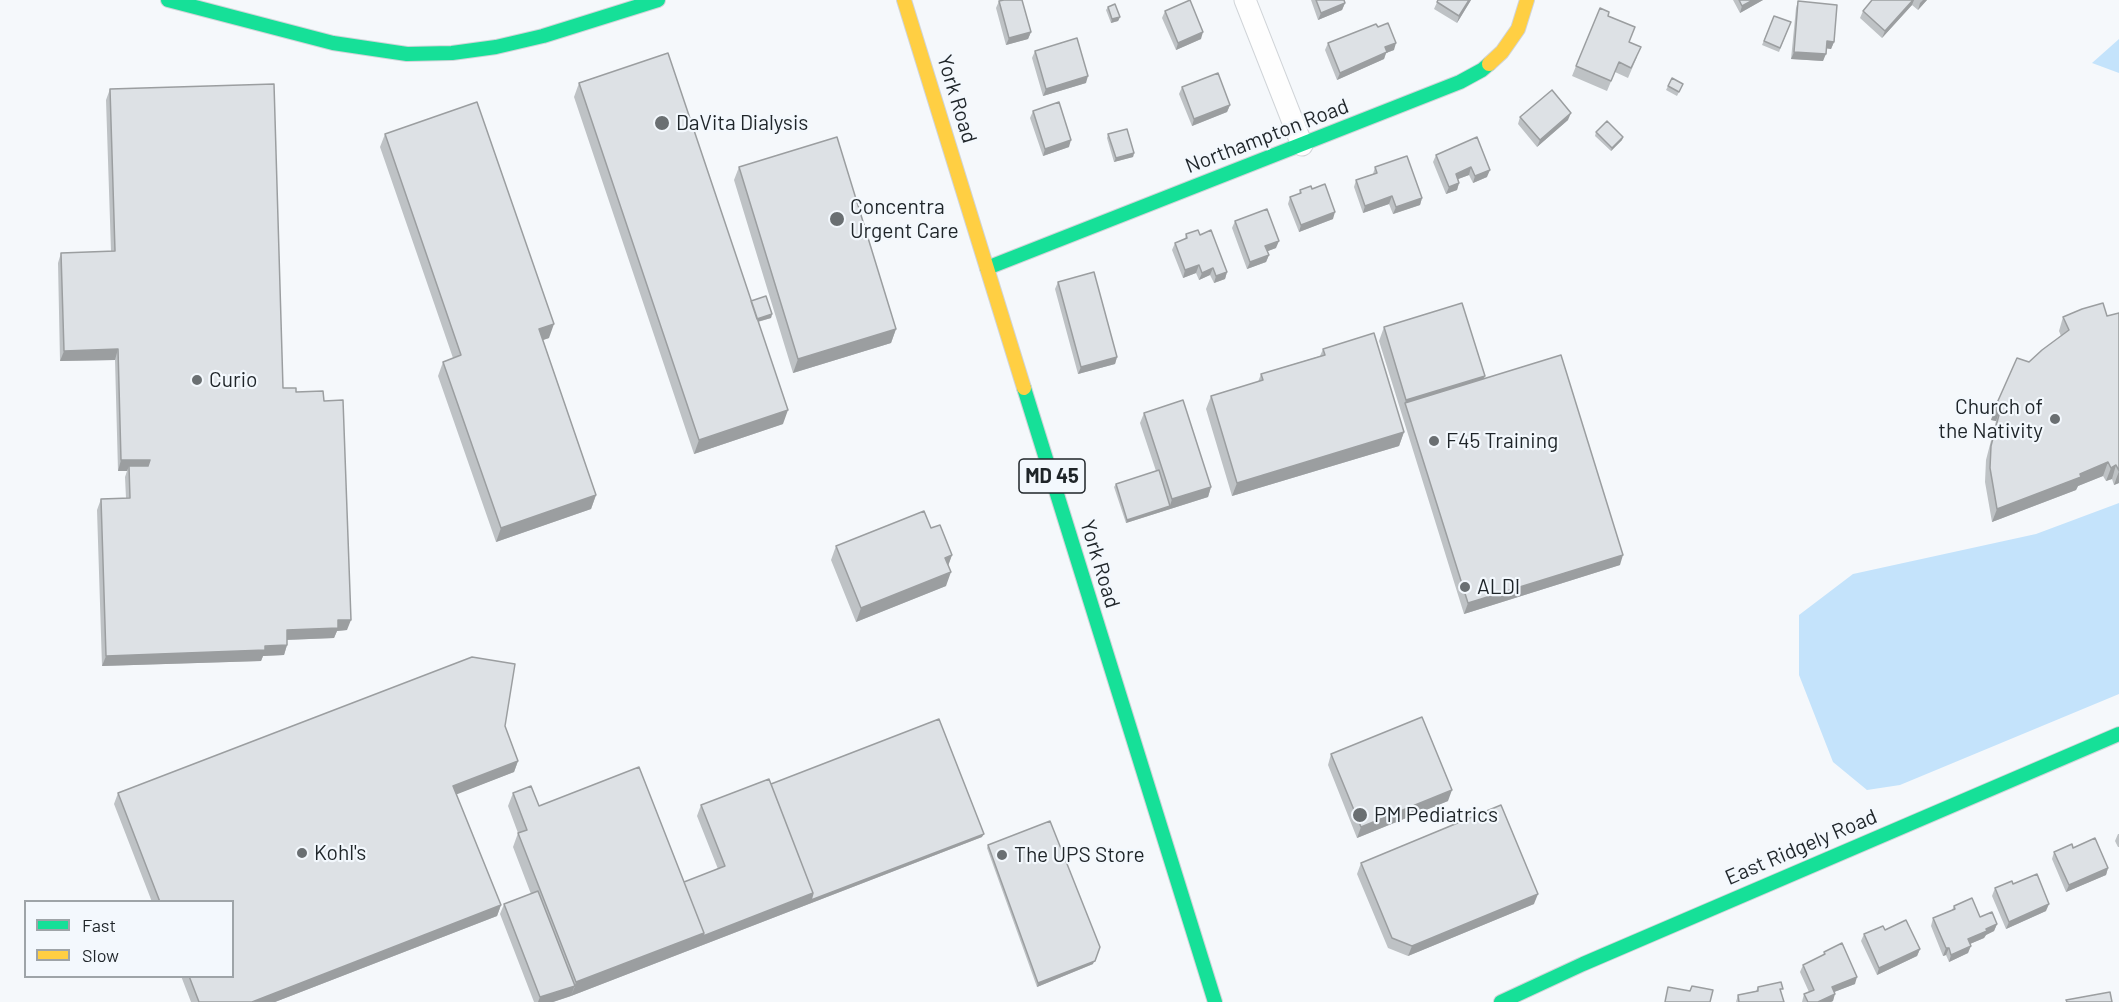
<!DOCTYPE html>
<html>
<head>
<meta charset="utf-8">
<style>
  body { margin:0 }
  #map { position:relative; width:2119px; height:1002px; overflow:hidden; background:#f5f8fb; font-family:Barlow,sans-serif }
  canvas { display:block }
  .legend { position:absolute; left:24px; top:900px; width:210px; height:78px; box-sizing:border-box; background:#f3f8fd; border:2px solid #9ea4a8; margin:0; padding:8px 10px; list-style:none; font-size:18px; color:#1f2529 }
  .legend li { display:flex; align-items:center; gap:12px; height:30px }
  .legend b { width:30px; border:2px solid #9ea4a8 }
</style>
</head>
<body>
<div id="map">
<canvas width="2119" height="1002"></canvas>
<ul class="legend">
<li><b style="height:8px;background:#16e098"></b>Fast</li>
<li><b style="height:8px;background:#ffcf43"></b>Slow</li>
</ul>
</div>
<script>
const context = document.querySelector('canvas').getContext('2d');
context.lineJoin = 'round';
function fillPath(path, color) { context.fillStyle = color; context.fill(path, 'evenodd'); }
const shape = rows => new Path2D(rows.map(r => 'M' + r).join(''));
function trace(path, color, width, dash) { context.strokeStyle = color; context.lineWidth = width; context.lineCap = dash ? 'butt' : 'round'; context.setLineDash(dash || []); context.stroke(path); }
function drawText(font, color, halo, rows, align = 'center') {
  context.font = font + ' Barlow,sans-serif'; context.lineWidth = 4.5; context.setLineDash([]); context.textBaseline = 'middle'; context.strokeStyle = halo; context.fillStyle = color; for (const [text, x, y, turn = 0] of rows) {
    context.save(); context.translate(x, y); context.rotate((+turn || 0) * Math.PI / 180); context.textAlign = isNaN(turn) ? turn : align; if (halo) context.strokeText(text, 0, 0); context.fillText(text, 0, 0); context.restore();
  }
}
const green = shape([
  [2119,39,2119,73,2092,63],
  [2119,503,2119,694,1900,785,1867,790,1833,762,1799,675,1799,615,1853,574,2036,534]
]);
const street = shape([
  [1245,0,1302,145]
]);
const fast = shape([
  [168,0,333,43,407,54,452,53,496,47,543,36,658,0],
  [987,268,1460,82,1482,70,1489,64],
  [1024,388,1215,1002],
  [1501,1002,1583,964,2119,734]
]);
const slow = shape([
  [904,0,1024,388],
  [1489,64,1502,52,1518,29,1527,0]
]);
const wall = shape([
  [1311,0,1344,0,1345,3,1342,10,1318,20],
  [1438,0,1471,0,1457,23,1434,9],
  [1733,0,1763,0,1740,13],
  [1872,0,1927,0,1918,10,1912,5,1882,38,1860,18,1863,11],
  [999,1,1031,32,1028,39,1006,45,996,8],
  [1798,1,1834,42,1831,49,1826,48,1823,61,1791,59,1796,8],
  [1108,7,1120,17,1118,21,1111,23,1106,10],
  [1165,11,1201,39,1176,50,1162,18],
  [1608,16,1629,42,1637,57,1628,78,1615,72,1607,91,1572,76,1576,66],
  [1774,16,1791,22,1779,52,1762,45],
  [1378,27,1394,50,1386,53,1384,59,1337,80,1325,50,1328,43],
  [1035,51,1086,83,1043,96,1032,58],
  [579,83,751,301,772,314,771,318,758,322,783,424,694,454,574,97],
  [1683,84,1677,96,1666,90,1668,86],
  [1182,87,1230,105,1227,112,1192,126,1179,94],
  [110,89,283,388,324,401,347,630,337,631,334,638,287,640,287,645,284,655,263,656,261,661,102,666,97,510,101,499,126,498,125,477,127,471,118,471,115,360,60,361,58,263,61,253,111,251,106,100],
  [1033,111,1069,147,1043,156,1030,118],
  [1520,117,1568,120,1537,147,1518,124],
  [1596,132,1623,137,1622,140,1611,151,1595,136],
  [385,134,549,338,543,340,596,495,591,509,496,542,438,376,443,362,453,358,380,147],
  [1108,134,1134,153,1133,157,1114,162,1107,138],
  [1477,137,1487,177,1473,183,1469,175,1458,179,1459,183,1457,190,1446,194,1433,162,1436,155],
  [739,167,896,329,891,343,793,373,734,180],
  [1375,167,1422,198,1420,205,1393,214,1389,204,1363,213,1354,187,1356,180,1373,174],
  [1312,189,1333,219,1299,232,1288,204,1290,197,1299,194,1300,190],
  [1235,221,1276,248,1267,251,1269,255,1266,262,1247,269,1232,228],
  [1186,234,1200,235,1227,272,1225,279,1214,283,1210,275,1199,280,1196,273,1183,278,1172,250,1175,243,1185,239],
  [1058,282,1117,357,1115,364,1078,374,1055,289],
  [2119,313,2119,483,2114,485,2112,479,2106,481,2103,476,2078,486,2076,490,1992,522,1985,482,1986,460,1996,421,1991,420,1992,417,1997,403,2029,362,2061,336,2059,331,2063,317,2107,316],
  [1384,327,1484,379,1620,565,1464,614,1379,341],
  [1323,349,1404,432,1399,446,1232,496,1206,409,1211,396,1258,382,1261,374,1320,356],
  [1144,413,1211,487,1208,497,1126,523,1114,487,1116,484,1156,471,1140,423],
  [931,528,952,555,948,565,946,586,856,622,831,560,836,546],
  [505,726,518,761,514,772,456,794,501,905,497,916,275,1002,191,1002,181,976,232,976,232,902,152,902,114,804,118,793],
  [1331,754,1448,801,1357,838,1328,765],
  [771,784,982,837,571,996,553,1002,534,1002,500,914,504,904,531,894,513,847,518,833,508,806,513,793,684,882,718,869,697,816,701,805],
  [2118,834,2119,834,2119,847,2118,847,2115,841],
  [988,845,1093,964,1037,987,987,848],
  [2073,848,2108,868,2106,875,2066,892,2052,859,2054,852],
  [1361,863,1534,904,1408,956,1388,948,1357,874],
  [2013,884,2046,911,2006,929,1992,896,1995,888],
  [1954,906,1997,924,1994,931,1986,935,1984,938,1970,944,1968,953,1949,962,1946,955,1943,956,1931,926,1933,918,1952,910],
  [1885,930,1920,949,1917,956,1877,975,1861,941,1864,934],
  [1824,952,1855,984,1834,992,1833,1001,1831,1002,1802,1002,1804,994,1809,992,1800,972,1803,965,1823,956],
  [1758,987,1781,993,1784,1002,1736,1002,1738,995,1756,991]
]);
const shadedWall = shape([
  [1469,0,1471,0,1457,23,1459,16],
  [1753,0,1763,0,1740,13,1742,6],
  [1913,0,1914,0,1912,5,1882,38,1885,31],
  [1923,0,1927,0,1918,10,1920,3],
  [1345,3,1342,10,1318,20,1321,13],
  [1120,17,1118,21,1111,23,1112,19],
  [1031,32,1028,39,1006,45,1009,38],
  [1203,32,1201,39,1176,50,1178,43],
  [1827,41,1834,42,1831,49,1824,48],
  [1396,43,1394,50,1386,53,1384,59,1337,80,1340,73,1385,47],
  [1794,52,1826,54,1823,61,1791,59],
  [1088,76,1086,83,1043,96,1046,89],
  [1230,105,1227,112,1192,126,1194,119],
  [1571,113,1568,120,1537,147,1540,140],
  [1623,137,1622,140,1611,151,1612,148],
  [1071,140,1069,147,1043,156,1045,149],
  [1134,153,1133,157,1114,162,1116,158],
  [1471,167,1469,175,1453,181,1456,174],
  [1490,170,1487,177,1473,183,1475,176],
  [1459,183,1457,190,1446,194,1449,187],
  [1392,196,1389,204,1363,213,1365,206],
  [1422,198,1420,205,1393,214,1396,207],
  [1335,212,1333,219,1299,232,1301,225],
  [1279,241,1276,248,1263,253,1265,246],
  [1269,255,1266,262,1247,269,1250,262],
  [1199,265,1196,273,1183,278,1185,270],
  [1213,268,1210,275,1199,280,1202,273],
  [1227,272,1225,279,1214,283,1216,276],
  [772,314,771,318,753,323,754,320],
  [554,324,549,338,534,343,539,329],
  [896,329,891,343,793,373,798,359],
  [118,349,115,360,60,361,64,351],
  [1117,357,1115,364,1078,374,1081,367],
  [1485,376,1480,389,1405,403,1401,414,1406,400],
  [1996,407,2001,407,1996,421,1991,420],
  [788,410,783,424,694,454,699,440],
  [1404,432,1399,446,1232,496,1237,483],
  [121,460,150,460,147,470,129,466,127,471,118,471],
  [2108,462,2103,476,2078,486,2076,490,1992,522,1997,509],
  [2116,465,2112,479,2106,481,2111,468],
  [2119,471,2119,483,2114,485],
  [1211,487,1208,497,1126,523,1127,520,1170,506,1172,499],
  [596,495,591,509,496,542,501,528],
  [952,555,947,569,945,558],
  [1623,555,1620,565,1464,614,1468,603],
  [951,572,946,586,856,622,861,608],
  [338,620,351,620,347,630,337,631,334,638,283,640,287,630],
  [287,645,284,655,263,656,261,661,102,666,106,656],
  [518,761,514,772,450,797,453,786],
  [1452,790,1448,801,1357,838,1361,827],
  [984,834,982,837,571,996,576,982,704,933,813,893],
  [2108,868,2106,875,2066,892,2069,885],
  [1538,894,1534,904,1408,956,1412,946],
  [2049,904,2046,911,2006,929,2009,922],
  [501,905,497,916,275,1002,252,1002],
  [1997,924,1994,931,1986,935,1984,938,1965,946,1968,939,1986,929],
  [1971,946,1968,953,1949,962,1951,955],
  [1100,947,1093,964,1037,987,1038,983],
  [1946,948,1949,948,1946,955,1943,956],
  [1920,949,1917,956,1877,975,1879,968],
  [1857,977,1855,984,1829,994,1832,987],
  [575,986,571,996,553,1002,538,1002,540,997],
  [1835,994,1833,1001,1831,1002,1818,1002]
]);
const building = shape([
  [1004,0,1022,0,1031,32,1009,38,999,1,1004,0],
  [1190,0,1203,32,1178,43,1165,11,1190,0],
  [1316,0,1344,0,1345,3,1321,13,1316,0],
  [1438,0,1469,0,1459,16,1437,2,1438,0],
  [1739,0,1753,0,1742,6,1739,0],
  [1872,0,1913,0,1885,31,1863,11,1872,0],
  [1798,1,1837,5,1834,42,1827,41,1826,54,1794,52,1798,1],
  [1115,4,1120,17,1112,19,1108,7,1115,4],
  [1600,8,1609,12,1608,16,1635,27,1629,42,1641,47,1631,68,1619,62,1611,81,1576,66,1600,8],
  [1774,16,1791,22,1780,48,1764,41,1774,16],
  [1388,23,1396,43,1385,47,1387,52,1340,73,1328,43,1376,24,1378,27,1388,23],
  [1077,38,1088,76,1046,89,1035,51,1077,38],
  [668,53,788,410,699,440,579,83,668,53],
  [1218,73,1230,105,1194,119,1182,87,1218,73],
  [1672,78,1683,84,1679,92,1668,86,1672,78],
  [274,84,283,388,296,388,296,392,323,391,324,401,343,400,351,620,338,620,338,628,287,630,287,645,265,646,265,650,106,656,101,499,130,498,129,466,148,466,150,460,121,460,118,349,64,351,61,253,115,251,110,89,274,84],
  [1552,90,1571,113,1540,140,1520,117,1552,90],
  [477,102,554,324,539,329,596,495,501,528,443,362,461,355,385,134,477,102],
  [1059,102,1071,140,1045,149,1033,111,1059,102],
  [1607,121,1623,137,1612,148,1596,132,1607,121],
  [1127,129,1134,153,1116,158,1108,134,1127,129],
  [837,137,896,329,798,359,739,167,837,137],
  [1477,137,1490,170,1475,176,1471,167,1456,174,1459,183,1449,187,1436,155,1477,137],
  [1407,156,1422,198,1396,207,1392,196,1365,206,1356,180,1377,173,1375,167,1407,156],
  [1325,184,1335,212,1301,225,1290,197,1301,193,1300,190,1311,186,1312,189,1325,184],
  [1267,209,1279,241,1265,246,1269,255,1250,262,1235,221,1267,209],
  [1198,230,1200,235,1211,230,1227,272,1216,276,1213,268,1202,273,1199,265,1185,270,1175,243,1187,238,1186,234,1198,230],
  [1094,272,1117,357,1081,367,1058,282,1094,272],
  [766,296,772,314,757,319,751,301,766,296],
  [1462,303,1485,376,1406,400,1384,327,1462,303],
  [2103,303,2107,316,2119,313,2119,471,2116,465,2111,468,2108,462,2080,474,2081,477,1997,509,1990,468,1991,446,2001,407,1996,407,1997,403,2017,358,2029,362,2042,350,2069,330,2063,317,2082,309,2103,303],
  [1374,333,1404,432,1237,483,1211,396,1263,380,1261,374,1325,355,1323,349,1374,333],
  [1561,355,1623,555,1468,603,1405,403,1561,355],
  [1183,400,1211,487,1172,499,1144,413,1183,400],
  [1159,470,1170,506,1127,520,1116,484,1159,470],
  [924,511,931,528,940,525,952,555,945,558,951,572,861,608,836,546,924,511],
  [472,657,515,664,505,726,518,761,453,786,501,905,252,1002,199,1002,189,976,232,976,232,902,160,902,118,793,472,657],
  [1422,717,1452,790,1361,827,1331,754,1422,717],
  [939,719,984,834,811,900,813,893,771,784,939,719],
  [639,767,704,933,576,982,518,833,527,830,513,793,531,786,539,806,639,767],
  [769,779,813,893,703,936,704,933,684,882,725,866,701,805,769,779],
  [1501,805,1538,894,1412,946,1392,938,1361,863,1501,805],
  [1050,821,1100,947,1095,961,1038,983,988,845,1050,821],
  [2095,838,2108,868,2069,885,2054,852,2072,844,2073,848,2095,838],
  [2037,874,2049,904,2009,922,1995,888,2012,881,2013,884,2037,874],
  [538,891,575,986,540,997,504,904,538,891],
  [1972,898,1980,917,1992,912,1997,924,1986,929,1987,931,1968,939,1971,946,1951,955,1949,948,1946,948,1933,918,1955,909,1954,906,1972,898],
  [1906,920,1920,949,1879,968,1864,934,1883,926,1885,930,1906,920],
  [1842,943,1857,977,1832,987,1835,994,1818,1002,1808,1002,1804,994,1814,990,1803,965,1825,954,1824,952,1842,943],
  [1781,982,1783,989,1780,989,1784,1002,1739,1002,1738,995,1758,991,1758,987,1781,982],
  [1692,986,1713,990,1710,1002,1665,1002,1668,987,1690,991,1692,986],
  [2110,992,2112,1002,2067,1002,2066,1000,2110,992]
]);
const markers = [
  [662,123,8,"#6a6f72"],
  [837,219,8,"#6a6f72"],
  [197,380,6,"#6a6f72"],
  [2055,419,6,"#6a6f72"],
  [1434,441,6,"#6a6f72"],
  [1465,587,6,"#6a6f72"],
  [1360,815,8,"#6a6f72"],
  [302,853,6,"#6a6f72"],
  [1002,855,6,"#6a6f72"]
];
const shields = [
  [1052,476,66]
];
const shieldNames = [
  ["MD 45",1052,476]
];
const streetNames = [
  ["York Road",957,99,73],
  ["Northampton Road",1267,136,-21],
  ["York Road",1100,564,73],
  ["East Ridgely Road",1801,847,-23]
];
const poiNames = [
  ["DaVita Dialysis",676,123],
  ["Concentra",850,207],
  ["Urgent Care",850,231],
  ["Curio",209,380],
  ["Church of",2043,407,"right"],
  ["the Nativity",2043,431,"right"],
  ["F45 Training",1446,441],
  ["ALDI",1477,587],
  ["PM Pediatrics",1374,815],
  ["Kohl's",314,853],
  ["The UPS Store",1014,855]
];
fillPath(green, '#c4e3fb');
trace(street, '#d0d4d8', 23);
trace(fast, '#d0d4d8', 16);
trace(slow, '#d0d4d8', 16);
trace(street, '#fefefe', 21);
trace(fast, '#16e098', 14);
trace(slow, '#ffcf43', 14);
fillPath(wall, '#bec2c5');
fillPath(shadedWall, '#9b9ea0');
fillPath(building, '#dde1e5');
trace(building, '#9b9ea0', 1.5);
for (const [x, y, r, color] of markers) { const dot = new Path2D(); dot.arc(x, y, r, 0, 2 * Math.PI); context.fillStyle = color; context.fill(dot); trace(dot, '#f3f8fd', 2); }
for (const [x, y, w] of shields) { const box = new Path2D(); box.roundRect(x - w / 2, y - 17, w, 34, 4.5); context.fillStyle = '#f3f8fd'; context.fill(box); trace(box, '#1f2529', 1.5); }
drawText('bold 20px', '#1f2529', null, shieldNames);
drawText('21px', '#1f2529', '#f3f8fd', streetNames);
drawText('21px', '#1f2529', '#f3f8fd', poiNames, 'left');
</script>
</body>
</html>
